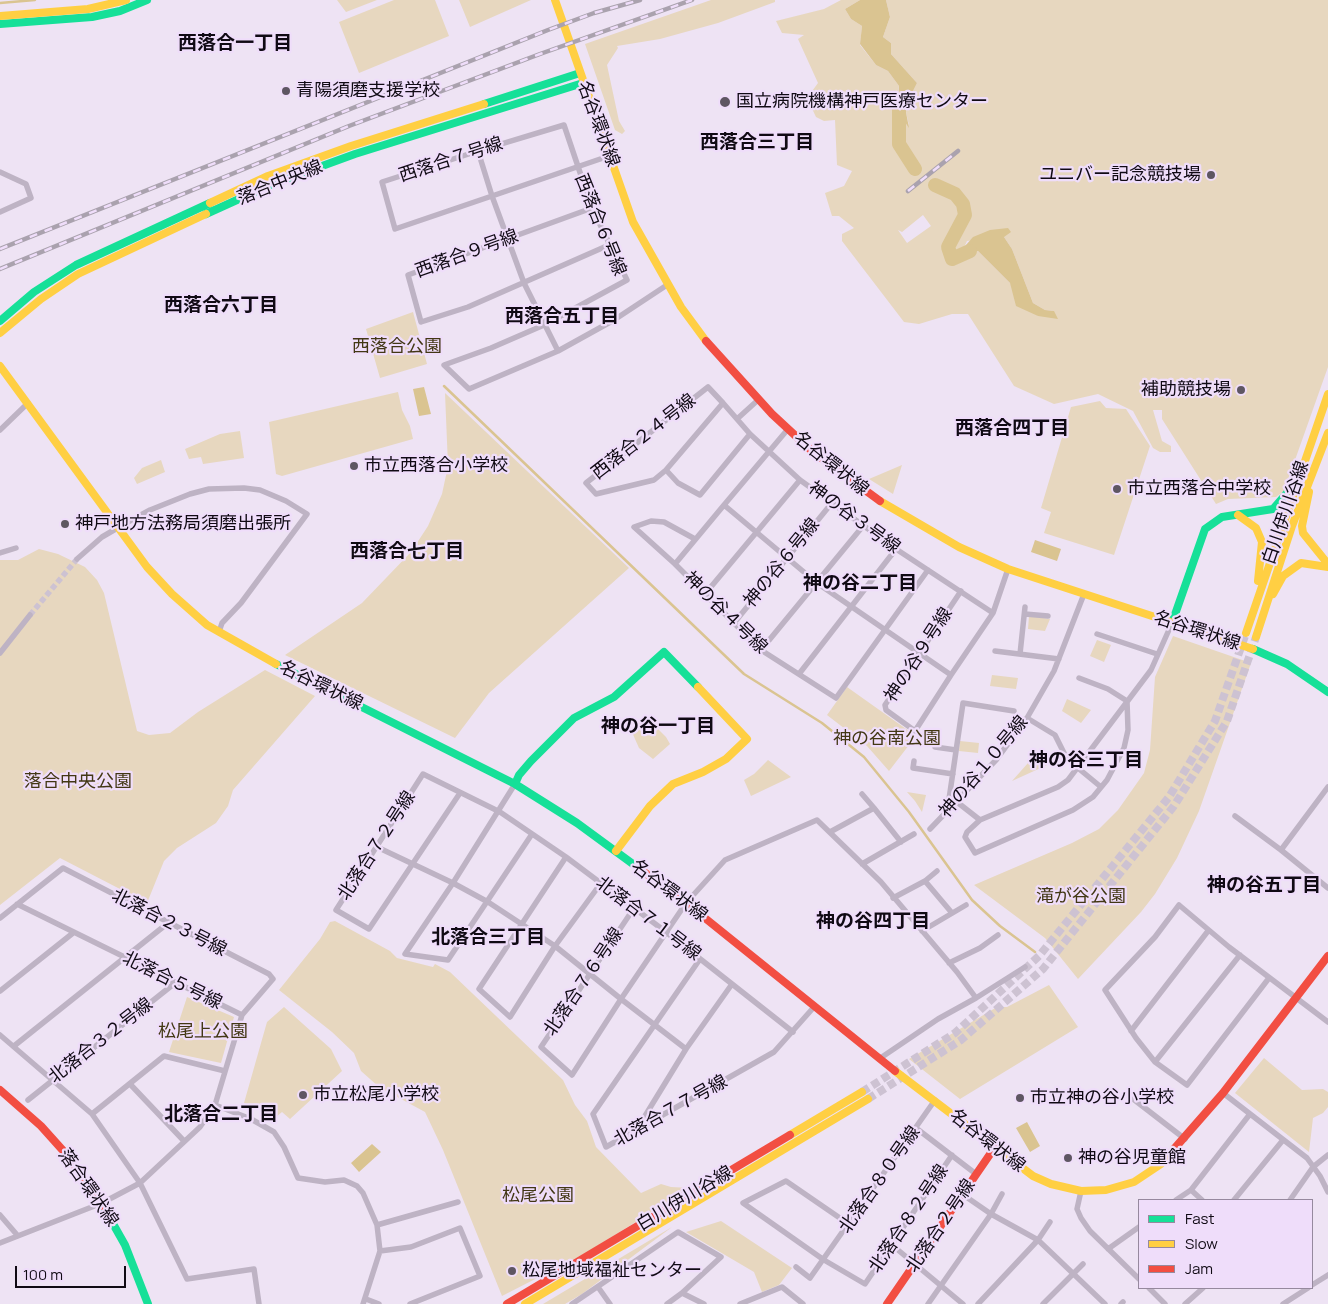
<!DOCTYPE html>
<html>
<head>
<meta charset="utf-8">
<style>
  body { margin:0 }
  #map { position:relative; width:1328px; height:1304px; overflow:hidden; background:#eee3f4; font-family:Manrope,sans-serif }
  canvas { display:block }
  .legend { position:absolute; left:1138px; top:1199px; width:175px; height:90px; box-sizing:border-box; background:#efddfa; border:1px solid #96899e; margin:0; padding:6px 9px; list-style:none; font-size:15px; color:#100a14 }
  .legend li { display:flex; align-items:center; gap:10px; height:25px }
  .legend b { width:25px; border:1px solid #96899e }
  .scale { position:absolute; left:15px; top:1266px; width:111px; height:22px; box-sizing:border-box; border:2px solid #100a14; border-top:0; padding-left:6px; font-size:15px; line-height:18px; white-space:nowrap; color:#100a14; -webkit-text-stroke:4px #efddfa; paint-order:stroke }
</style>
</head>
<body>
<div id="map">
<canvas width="1328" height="1304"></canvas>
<ul class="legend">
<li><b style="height:6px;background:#16e098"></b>Fast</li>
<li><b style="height:6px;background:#ffcf43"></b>Slow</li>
<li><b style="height:6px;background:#f24e42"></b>Jam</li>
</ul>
<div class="scale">100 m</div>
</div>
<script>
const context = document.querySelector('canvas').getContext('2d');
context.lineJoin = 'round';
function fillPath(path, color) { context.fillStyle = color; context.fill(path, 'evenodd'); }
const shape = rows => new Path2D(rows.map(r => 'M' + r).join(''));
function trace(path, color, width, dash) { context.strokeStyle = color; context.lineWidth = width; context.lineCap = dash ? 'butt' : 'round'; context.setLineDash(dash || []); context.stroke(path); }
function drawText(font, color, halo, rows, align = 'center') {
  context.font = font + ' Manrope,"Noto Sans JP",sans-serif'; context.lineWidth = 4.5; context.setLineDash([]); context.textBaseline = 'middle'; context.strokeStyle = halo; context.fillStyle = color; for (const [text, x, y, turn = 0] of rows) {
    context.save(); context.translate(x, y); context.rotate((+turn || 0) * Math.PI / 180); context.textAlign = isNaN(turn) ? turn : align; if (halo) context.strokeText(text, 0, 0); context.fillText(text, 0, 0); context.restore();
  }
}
const green = shape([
  [337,0,377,0,346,12],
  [394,0,435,0,449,36,359,73,339,22],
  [459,0,531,0,470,27],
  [711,0,775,0,775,2,718,23,660,39,617,46,618,48,607,65,619,121,625,131,622,134,615,130,585,44],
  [841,0,860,0,845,9,851,19,862,26,860,45,876,65,888,71,899,86,897,97,909,126,905,107,917,83,891,54,891,43,883,37,890,17,886,0,1328,0,1328,367,1284,491,1276,497,1228,499,1216,504,1162,419,1162,410,1153,410,1162,441,1171,446,1171,452,1160,452,1153,448,1133,411,1098,394,1054,404,1014,386,968,314,952,314,919,324,904,322,842,241,842,234,854,228,839,216,832,216,825,193,844,186,852,171,837,165,835,120,824,121,816,117,807,98,818,83,798,39,804,35,782,33,776,21,824,9],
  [923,215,931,226,907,243,898,230,902,232],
  [1004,237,1012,249,1033,303,1045,310,1054,311,1038,316,1010,283,978,251,968,253,953,261,956,256,961,254,967,241],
  [413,312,427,364,380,378,366,329],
  [398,392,402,410,410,426,413,439,282,476,276,474,269,422],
  [445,393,629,568,489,693,455,738,285,655,362,603,411,552,428,526,442,494,448,466],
  [1100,401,1106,408,1126,409,1150,446,1114,555,1044,533,1051,512,1041,508,1071,407],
  [240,431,244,458,203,464,201,457,189,459,185,449,220,434],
  [161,460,165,472,137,484,134,478,142,468],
  [902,465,893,494,869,479],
  [39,549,58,554,85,567,97,580,104,593,137,731,149,735,170,733,198,712,265,670,315,696,233,790,228,806,216,823,177,848,164,861,147,903,60,858,0,905,0,560,18,560],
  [1029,616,1050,619,1045,631,1028,629],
  [1173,636,1251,663,1199,811,1177,858,1155,894,1141,912,1078,979,1045,938,974,885,1072,843,1099,829,1118,810,1144,773,1150,750,1155,677],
  [1097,640,1111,645,1104,662,1090,656],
  [992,675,1018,678,1016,689,990,686],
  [847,687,916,736,889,771,867,746,827,715],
  [1067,699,1091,710,1081,723,1062,711],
  [645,716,666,737,670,744,653,759,639,748,631,730],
  [960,741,979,743,978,753,959,751],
  [1058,753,1062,757,1056,761,1012,781,1036,754,1047,760],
  [768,760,791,777,751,796,744,780,754,774],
  [907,792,926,795,922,812,915,801],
  [335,921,390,951,397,958,433,967,435,964,450,972,563,1080,575,1105,587,1121,596,1147,641,1193,661,1184,671,1187,690,1188,586,1253,502,1296,443,1150,425,1112,379,1087,361,1071,354,1053,332,1032,279,990,320,939,330,922],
  [1049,985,1078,1027,960,1099,909,1059,997,1007,1007,1007],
  [187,997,234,1017,221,1063,169,1052],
  [284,1007,331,1049,342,1071,290,1119,282,1112,276,1117,244,1103,267,1022],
  [1264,1058,1302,1090,1323,1089,1328,1092,1328,1107,1323,1113,1313,1118,1309,1152,1235,1093],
  [721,1221,792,1268,779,1285,762,1292,754,1272,686,1232],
  [672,1227,582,1294,565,1304,543,1304]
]);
const water = shape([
  [860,0,886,0,890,17,883,37,891,43,891,54,917,83,905,107,909,128,897,110,899,86,888,71,876,65,860,44,862,26,851,19,845,9],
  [1008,228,1011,232,1004,237,1012,249,1033,303,1045,310,1054,311,1058,319,1038,316,1016,306,1010,283,978,251,968,253,952,261,973,237,990,230],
  [424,387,431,414,419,416,413,389],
  [1035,540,1061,549,1057,561,1031,552],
  [1027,1122,1040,1146,1030,1152,1016,1128],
  [372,1144,381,1152,359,1172,351,1163]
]);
const stream = shape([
  [0,3,35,0],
  [444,386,744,674,822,723,864,757,909,812,972,900,1000,926,1035,952]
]);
const river = shape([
  [899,100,899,144,915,169],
  [935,185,955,194,963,204,965,215,948,247,952,259,970,251]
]);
const streetTunnel = shape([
  [30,615,77,559]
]);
const secondaryTunnel = shape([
  [862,1092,955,1033,1039,956,1169,797,1215,721,1246,633],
  [868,1099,961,1040,1043,969,1174,806,1227,721,1256,637]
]);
const street = shape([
  [478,151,492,196,395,229,382,182,478,151,564,125,592,208,627,280,544,325,491,348,444,365,469,389,558,351],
  [609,156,492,196,524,283,558,351,614,320,667,285],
  [0,172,26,184,31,198,0,212],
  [592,208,408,275,421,322,468,307,609,245],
  [723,403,666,470,654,480,596,494,586,483,708,387,723,403,750,434,800,480,896,549,993,613],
  [737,419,758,400],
  [788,429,724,505,817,583,951,675,993,613,1008,569],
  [0,430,28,403],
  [666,470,678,483,700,495,750,434],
  [724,505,675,564,761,650,836,698,928,570],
  [0,553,16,548],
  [77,559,102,537,126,523,150,510,190,494,209,489,244,488,260,490,286,501,307,514,241,603,222,623,219,632],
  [675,564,634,527,651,521,664,522,695,539],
  [705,594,800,480],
  [1025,614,1048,616],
  [734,623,831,504],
  [1097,634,1157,654],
  [761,650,863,526],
  [995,651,1059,659],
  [0,653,30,615],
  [1020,654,1025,607],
  [799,674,896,549],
  [951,675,915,731,886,710,885,705,961,591],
  [1027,718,1055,735,1067,759,1101,787],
  [935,747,956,750],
  [914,761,913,768,953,774],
  [515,784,453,883,488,902,555,946,621,999,686,903,725,860,817,820,881,882,957,972,976,998,938,1019,879,1059],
  [1328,787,1281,850,1328,888],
  [460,793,369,929,336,910,423,774,500,812,566,857,666,932,793,1032],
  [862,794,874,808],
  [957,802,980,820,1058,787,1068,780,1151,670,1172,623],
  [947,813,963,703,1014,711],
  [1235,816,1281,850],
  [980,820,967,832,965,837,975,853,1073,810,1093,797,1107,780,1124,748,1128,730,1127,701,1108,689,1079,678],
  [930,829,996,760,1027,718,1054,671,1084,594],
  [830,832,874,808,901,842],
  [377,847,453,883,405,954,448,960,532,834],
  [566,857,479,989,510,1017,555,946,601,883],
  [862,864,914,834],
  [925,881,952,913],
  [893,898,925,881,937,871],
  [634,908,541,1047,572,1075,621,999,686,1049],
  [0,918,63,868,269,974,273,979,242,1015],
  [922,931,966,905],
  [700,959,593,1114,606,1147,774,1052,814,1007],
  [949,963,980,948,998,935],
  [1269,978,1187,1085,1155,1062,1136,1038,1105,990,1155,937,1179,905,1229,947,1328,1022],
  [0,991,73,933],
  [976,998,1025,967],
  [1131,1031,1208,931],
  [0,1035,92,1114,140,1183,187,1279,254,1269,259,1304],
  [14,1046,168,923],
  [1155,1062,1240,955],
  [130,1084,184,1141],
  [1223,1093,1307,1158,1320,1176,1328,1192],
  [1128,1095,1185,1139],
  [28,1100,175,983],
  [215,1105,251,1119,274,1132,284,1147,298,1178,325,1182,344,1180,357,1186,363,1193,377,1225,380,1251,363,1304],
  [92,1114,164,1056,225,1071],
  [916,1128,976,1174],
  [637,1129,686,1049,732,984],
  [1191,1190,1202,1200],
  [1081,1191,1077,1209,1081,1218,1090,1231,1139,1279],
  [962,1194,991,1214,1002,1194],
  [1176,1200,1191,1190,1250,1114],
  [1234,1200,1283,1140],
  [1290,1200,1313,1167,1328,1155],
  [0,1215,18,1236],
  [377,1225,458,1202],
  [850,1225,786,1181,743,1203,824,1260,865,1284,952,1155],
  [0,1243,102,1203,140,1183,200,1127,215,1105,242,1015,17,904],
  [892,1245,963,1304],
  [1108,1249,1139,1227],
  [380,1251,411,1247,460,1228,480,1276,410,1304],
  [796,1267,810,1278,935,1100],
  [1312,1285,1328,1275],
  [598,1287,610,1304],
  [1149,1288,1165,1304],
  [366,1299,379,1304],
  [572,1304,678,1232,721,1257,682,1293],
  [667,1304,682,1293,704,1304],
  [740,1304,782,1287,803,1304],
  [928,1304,991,1214,1038,1240,1105,1304],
  [978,1304,1038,1240,1050,1222],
  [1043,1304,1083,1264],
  [1121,1304,1123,1302],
  [1185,1304,1203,1288],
  [1283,1304,1308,1288]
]);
const fast = shape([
  [0,24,92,17,120,11,147,0],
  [484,104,580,73],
  [206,214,270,185,355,154,583,83],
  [0,321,34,292,76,265,210,203],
  [1172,623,1205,529,1222,517,1273,509,1292,487],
  [1253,649,1287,664,1328,692],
  [276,664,515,784,577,823,637,867],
  [515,784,519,775,531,761,574,718,614,697,664,652,698,687],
  [103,1206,125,1245,148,1304]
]);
const slow = shape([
  [555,0,633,222,681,307,706,341],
  [0,16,88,9,126,0],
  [210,203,268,176,351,146,484,104],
  [0,333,41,299,78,274,206,214],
  [0,366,147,567,172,594,207,625,276,664],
  [1309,492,1302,526,1303,533,1328,564],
  [880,501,959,547,1008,569,1253,649],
  [1238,515,1256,528,1262,542,1258,581],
  [1273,594,1283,576,1301,563,1328,567],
  [1246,633,1328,394],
  [1256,637,1292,526,1328,433],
  [616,851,650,806,673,784,703,772,726,759,747,739,698,687],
  [895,1071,1033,1176,1051,1184,1081,1191,1106,1190,1134,1182,1161,1164,1174,1149],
  [790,1135,862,1092],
  [525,1304,868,1099]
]);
const jam = shape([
  [706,341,772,414,813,452,880,501],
  [637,867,680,898,895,1071],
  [0,1090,41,1126,67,1155,103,1206],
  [1174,1149,1223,1093,1328,956],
  [507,1304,790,1135],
  [887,1304,995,1147]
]);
const rail = shape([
  [908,191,958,151],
  [0,249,548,30,594,13,640,0],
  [0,269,349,126,540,54,692,0]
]);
const markers = [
  [286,91,5,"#5e5662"],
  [725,102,6,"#5e5662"],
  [1211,175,5,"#5e5662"],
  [1241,390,5,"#5e5662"],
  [354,466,5,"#5e5662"],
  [1117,489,5,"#5e5662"],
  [65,524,5,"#5e5662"],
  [303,1095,5,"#5e5662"],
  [1020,1098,5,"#5e5662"],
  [1068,1158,5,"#5e5662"],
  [512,1271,5,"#5e5662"]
];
const poiNames = [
  ["青陽須磨支援学校",296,91],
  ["国立病院機構神戸医療センター",736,102],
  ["ユニバー記念競技場",1201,175,"right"],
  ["補助競技場",1231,390,"right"],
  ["市立西落合小学校",364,466],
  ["市立西落合中学校",1127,489],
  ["神戸地方法務局須磨出張所",75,524],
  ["市立松尾小学校",313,1095],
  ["市立神の谷小学校",1030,1098],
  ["神の谷児童館",1078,1158],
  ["松尾地域福祉センター",522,1271]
];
const streetNames = [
  ["名谷環状線",598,124,70],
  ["西落合７号線",451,160,-18],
  ["落合中央線",280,183,-22],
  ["西落合６号線",600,225,68],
  ["西落合９号線",467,254,-20],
  ["西落合２４号線",644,437,-38],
  ["名谷環状線",831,464,39],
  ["白川伊川谷線",1286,513,-71],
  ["神の谷３号線",854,518,36],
  ["神の谷６号線",782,563,-51],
  ["神の谷４号線",725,613,44],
  ["名谷環状線",1197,631,18],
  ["神の谷９号線",919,655,-57],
  ["名谷環状線",321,686,26],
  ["神の谷１０号線",984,767,-50],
  ["北落合７２号線",377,846,-57],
  ["名谷環状線",669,891,37],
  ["北落合７１号線",648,919,37],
  ["北落合２３号線",169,923,27],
  ["北落合５号線",172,981,26],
  ["北落合７６号線",584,982,-56],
  ["北落合３２号線",101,1041,-38],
  ["北落合７７号線",671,1111,-29],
  ["名谷環状線",987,1141,38],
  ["北落合８０号線",880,1180,-55],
  ["落合環状線",88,1188,55],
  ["白川伊川谷線",685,1199,-31],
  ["北落合８２号線",909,1219,-56],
  ["北落合２号線",941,1226,-56]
];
const parkNames = [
  ["西落合公園",397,347],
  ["神の谷南公園",887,739],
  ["落合中央公園",78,782],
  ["滝が谷公園",1081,897],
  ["松尾上公園",203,1032],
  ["松尾公園",538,1196]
];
const neighbourhoodNames = [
  ["西落合一丁目",235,44],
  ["西落合三丁目",757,143],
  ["西落合六丁目",221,306],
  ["西落合五丁目",562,317],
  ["西落合四丁目",1012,429],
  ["西落合七丁目",407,552],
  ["神の谷二丁目",860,584],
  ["神の谷一丁目",658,727],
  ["神の谷三丁目",1086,761],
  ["神の谷五丁目",1264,886],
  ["神の谷四丁目",873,922],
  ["北落合三丁目",488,938],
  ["北落合二丁目",221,1115]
];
fillPath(green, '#e7d7bf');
fillPath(water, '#dac491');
trace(stream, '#dac491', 2.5);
trace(river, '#dac491', 14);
trace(streetTunnel, '#cdc2d2', 5.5, [5.5, 3]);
trace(secondaryTunnel, '#cdc2d2', 8, [8, 4]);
trace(street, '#beb3c4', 5.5);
trace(fast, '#16e098', 8);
trace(slow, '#ffcf43', 8);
trace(jam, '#f24e42', 8);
trace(rail, '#aaa2ae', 4.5);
trace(rail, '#efddfa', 2.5, [8]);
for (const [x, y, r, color] of markers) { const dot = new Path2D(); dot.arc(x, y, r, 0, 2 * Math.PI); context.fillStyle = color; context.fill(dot); trace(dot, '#efddfa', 2); }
drawText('18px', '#100a14', '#efddfa', poiNames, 'left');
drawText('18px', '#100a14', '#efddfa', streetNames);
drawText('18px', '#423714', '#efddfa', parkNames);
drawText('bold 19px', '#100a14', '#efddfa', neighbourhoodNames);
</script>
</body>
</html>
